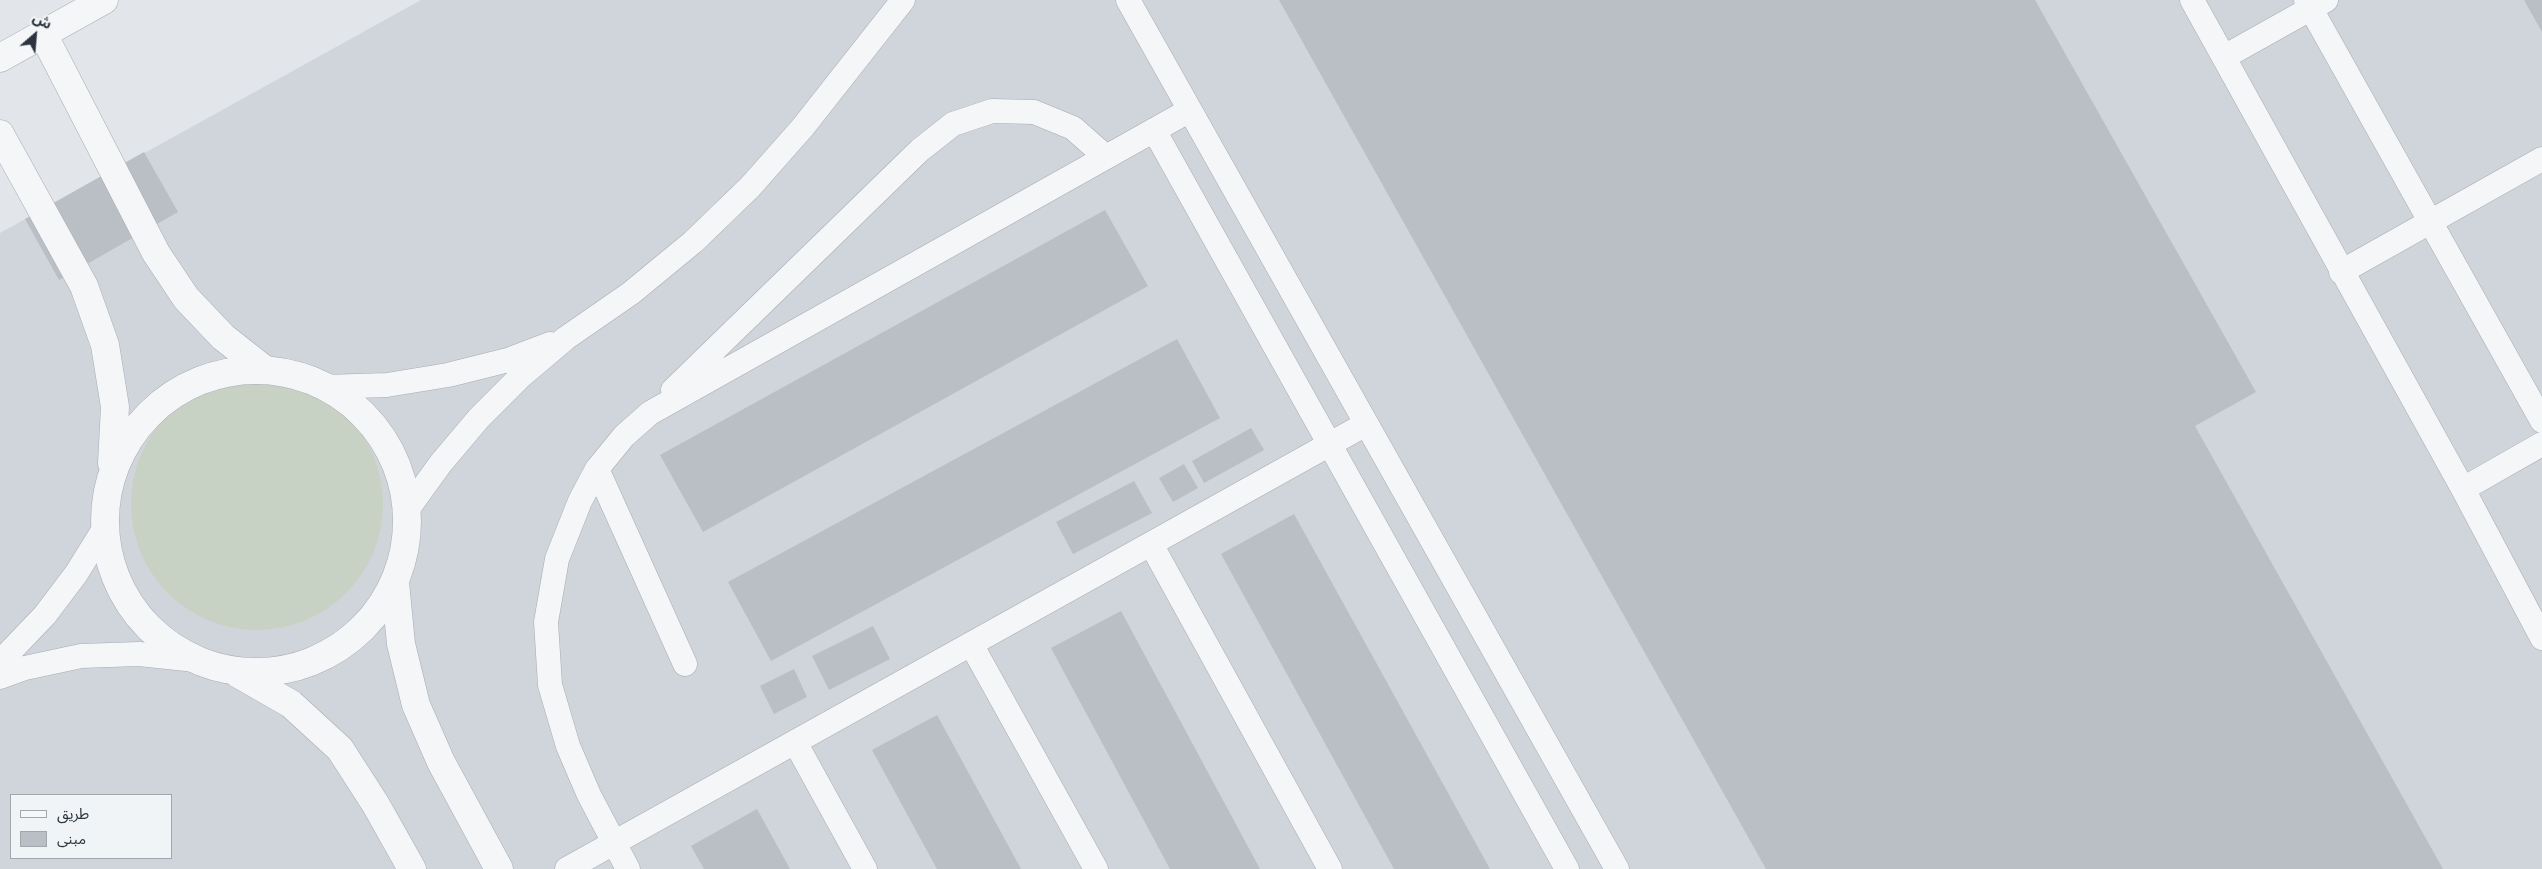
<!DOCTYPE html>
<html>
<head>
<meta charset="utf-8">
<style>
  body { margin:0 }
  #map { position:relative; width:2542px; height:869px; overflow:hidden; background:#e2e5e9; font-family:Signika,"Noto Sans Arabic",sans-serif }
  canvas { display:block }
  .legend { position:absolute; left:10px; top:794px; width:162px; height:65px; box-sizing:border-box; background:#f1f4f6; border:1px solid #a2a7ad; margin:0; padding:6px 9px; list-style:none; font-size:15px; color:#2b343f }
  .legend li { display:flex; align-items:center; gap:10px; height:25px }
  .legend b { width:25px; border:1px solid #a2a7ad }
  .north { position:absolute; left:10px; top:10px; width:50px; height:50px; -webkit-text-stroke:4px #f1f4f6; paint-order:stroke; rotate:27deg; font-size:14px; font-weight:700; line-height:20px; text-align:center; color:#2b343f }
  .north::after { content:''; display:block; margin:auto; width:18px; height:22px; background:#2b343f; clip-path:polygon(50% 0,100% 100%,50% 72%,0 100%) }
</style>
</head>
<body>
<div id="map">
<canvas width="2542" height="869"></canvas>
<ul class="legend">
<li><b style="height:6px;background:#f4f6f7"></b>طريق</li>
<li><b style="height:14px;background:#b9bfc5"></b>مبنى</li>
</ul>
<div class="north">ش</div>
</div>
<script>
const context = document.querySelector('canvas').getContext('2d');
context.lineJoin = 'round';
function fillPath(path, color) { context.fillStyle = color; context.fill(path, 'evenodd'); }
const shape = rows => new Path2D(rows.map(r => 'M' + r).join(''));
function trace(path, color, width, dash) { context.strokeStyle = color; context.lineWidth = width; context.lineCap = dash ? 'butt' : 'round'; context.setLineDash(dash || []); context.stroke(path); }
const built = shape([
  [421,0,2542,0,2542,869,0,869,0,233],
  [11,795,171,795,171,858,11,858]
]);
const green = shape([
  '131 504a126 126 0 1 1 252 0a126 126 0 1 1-252 0Z'
]);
const building = shape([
  [1279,0,2035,0,2256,392,2195,426,2443,869,1766,869],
  [2524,0,2542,0,2542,32],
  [144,152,178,212,59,280,25,219],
  [1105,210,1148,286,703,532,660,455],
  [1177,339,1220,418,771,661,728,582],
  [1251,428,1264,450,1204,483,1192,461],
  [1184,464,1198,488,1173,502,1159,478],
  [1134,481,1152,513,1073,554,1056,522],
  [1294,514,1490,869,1394,869,1221,554],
  [1121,611,1260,869,1170,869,1051,648],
  [873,626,890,659,829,690,812,656],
  [794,669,807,697,774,714,760,686],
  [937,715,1021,869,937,869,872,750],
  [757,809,790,869,704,869,691,846]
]);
const service = shape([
  [1128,0,1617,869],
  [2192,0,2463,489,2542,638],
  [2306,0,2542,421],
  [2224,57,2326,0],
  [1154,130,1567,869],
  [2341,272,2542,159],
  [325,387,387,385,448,375,508,360,550,344],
  [673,390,920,150,953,124,992,111,1034,112,1073,128,1106,157],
  [597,469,685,664],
  [2463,489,2542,444],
  [407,510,441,463,479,418,521,376,566,338,631,293,693,242,750,187,803,127,903,0],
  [1151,544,1330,869],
  [971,644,1096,869],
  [0,662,45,615,76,574,104,529],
  [0,677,25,668,81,656,139,654,196,660],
  [795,742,865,869],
  [567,869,1366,424],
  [628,869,589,795,568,746,550,685,546,622,557,559,580,501,597,469,624,436,650,413,1190,110]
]);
const minor = shape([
  [43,34,156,253,186,298,223,337,265,370],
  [0,134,84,286,105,345,115,407,112,463],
  '105 521a151 151 0 1 1 302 0a151 151 0 1 1-302 0Z',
  [395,582,401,644,416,705,441,762,499,869],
  [237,673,291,704,340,749,376,805,412,869]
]);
const tertiary = shape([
  [0,58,104,0]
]);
fillPath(built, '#d0d4db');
fillPath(green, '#c8d2c4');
fillPath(building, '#b9bfc5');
trace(service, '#a7acb3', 25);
trace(minor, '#a7acb3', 29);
trace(tertiary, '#a7acb3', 29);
trace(service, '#f4f6f7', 24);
trace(minor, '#f4f6f7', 28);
trace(tertiary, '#f4f6f7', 28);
</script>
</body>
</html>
